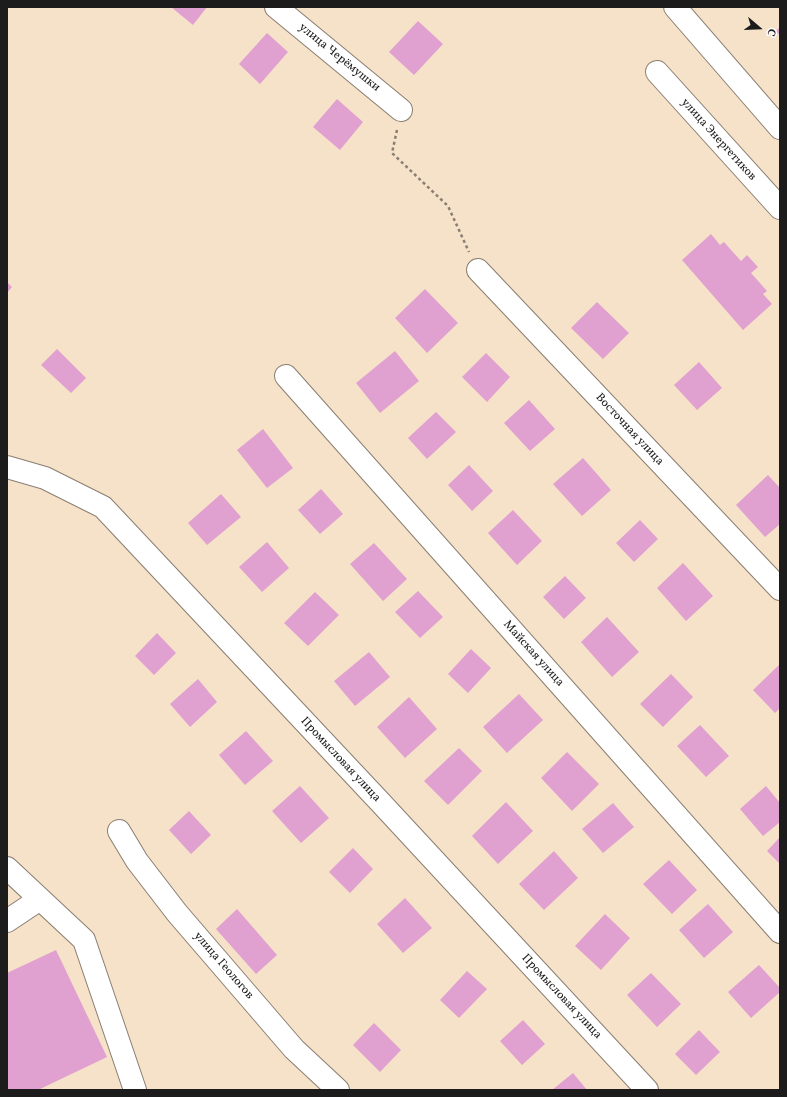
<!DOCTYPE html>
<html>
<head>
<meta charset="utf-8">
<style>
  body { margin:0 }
  #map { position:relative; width:787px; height:1097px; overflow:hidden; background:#f6e1c9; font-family:Vollkorn,serif }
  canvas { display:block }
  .frame { position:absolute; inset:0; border:8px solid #1c1c1c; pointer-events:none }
  .north { position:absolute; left:739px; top:8px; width:40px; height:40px; -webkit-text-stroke:3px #fff; paint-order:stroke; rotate:109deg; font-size:11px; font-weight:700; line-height:16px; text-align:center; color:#1c1c1c }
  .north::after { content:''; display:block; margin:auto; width:14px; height:18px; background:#1c1c1c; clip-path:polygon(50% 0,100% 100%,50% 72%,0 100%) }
</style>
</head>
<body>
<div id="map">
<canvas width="787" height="1097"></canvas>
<div class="frame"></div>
<div class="north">С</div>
</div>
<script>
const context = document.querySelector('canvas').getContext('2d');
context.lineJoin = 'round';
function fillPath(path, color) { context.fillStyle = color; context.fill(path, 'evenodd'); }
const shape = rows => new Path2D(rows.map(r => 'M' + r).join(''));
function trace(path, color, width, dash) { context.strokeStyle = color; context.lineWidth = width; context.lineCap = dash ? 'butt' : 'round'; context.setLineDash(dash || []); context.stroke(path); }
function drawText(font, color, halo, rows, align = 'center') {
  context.font = font + ' Vollkorn,serif'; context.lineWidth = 3; context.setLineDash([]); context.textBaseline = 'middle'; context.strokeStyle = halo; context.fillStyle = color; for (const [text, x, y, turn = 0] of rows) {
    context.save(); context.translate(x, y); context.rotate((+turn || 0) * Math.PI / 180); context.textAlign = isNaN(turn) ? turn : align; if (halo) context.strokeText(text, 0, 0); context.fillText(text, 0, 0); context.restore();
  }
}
const building = shape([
  [171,7,207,7,193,25],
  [418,21,443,44,414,75,389,52],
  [780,27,780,36,776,31],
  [267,33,288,52,260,84,239,64],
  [337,99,363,122,340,150,313,127],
  [711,234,720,245,724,242,741,261,747,255,758,267,751,273,767,291,763,294,772,304,743,330,682,260],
  [7,282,12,287,7,293],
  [425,289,458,323,427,353,395,318],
  [597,302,629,333,603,359,571,328],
  [57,349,86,378,71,393,41,365],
  [395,351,419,381,380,413,356,383],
  [486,353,510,377,487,402,462,377],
  [699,362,722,388,697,410,674,385],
  [529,400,555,429,530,451,504,423],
  [436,412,456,432,427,459,408,438],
  [263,429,293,468,267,488,237,450],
  [583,458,611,490,582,516,553,484],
  [469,465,493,491,472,511,448,485],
  [768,475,780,488,780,524,765,537,736,505],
  [321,489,343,514,320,534,298,510],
  [221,494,241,517,207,545,188,523],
  [513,510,542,541,517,565,488,533],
  [640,520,658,539,634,562,616,543],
  [267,542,289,568,262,592,239,567],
  [374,543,407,579,383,601,350,564],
  [683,563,713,596,686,621,657,588],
  [565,576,586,598,564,619,543,597],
  [418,591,443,617,420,638,395,612],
  [315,592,339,615,308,646,284,623],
  [607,617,639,652,612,677,581,642],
  [157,633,176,653,154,675,135,656],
  [471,649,491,668,468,693,448,674],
  [369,652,390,677,355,706,334,681],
  [780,664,780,708,775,713,753,690],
  [671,674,693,697,663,727,640,704],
  [198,679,217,702,190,727,170,704],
  [519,694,543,720,507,753,483,727],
  [409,697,437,729,405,758,377,727],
  [700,725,729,756,706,777,677,746],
  [246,731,273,761,245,785,219,755],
  [459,748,482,771,448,805,424,781],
  [567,752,599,784,572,811,541,778],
  [300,786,329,818,301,843,272,811],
  [766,786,780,803,780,822,763,836,740,809],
  [506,802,533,831,498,864,472,836],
  [613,803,634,827,603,853,582,829],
  [189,811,211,835,191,854,169,830],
  [780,837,780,864,767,851],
  [353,848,373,869,350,893,329,872],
  [554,851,578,878,544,910,519,884],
  [669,860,697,890,672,914,643,884],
  [405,898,432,928,403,953,377,924],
  [708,904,733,932,704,958,679,930],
  [237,909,277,955,256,974,216,929],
  [605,914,630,938,601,970,575,946],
  [56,950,107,1057,38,1090,7,1090,7,973],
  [759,965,780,988,780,992,751,1018,728,992],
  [467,971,487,989,459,1018,440,1000],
  [651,973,681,1004,657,1027,627,995],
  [523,1020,545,1044,522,1065,500,1041],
  [374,1023,401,1050,380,1072,353,1045],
  [699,1030,720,1052,696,1075,675,1054],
  [573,1073,587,1090,552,1090]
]);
const path = shape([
  [397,130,392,153,448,206,469,252]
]);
const minor = shape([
  [276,7,401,110],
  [675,7,780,128],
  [657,72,780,208],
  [478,270,780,589],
  [286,376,780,932],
  [7,467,45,478,103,507,381,803,647,1090],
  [119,831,137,861,177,913,294,1049,338,1090],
  [7,868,84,940,135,1090],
  [7,921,40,899]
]);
const streetNames = [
  ["улица Черёмушки",339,58,39],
  ["улица Энергетиков",718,140,48],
  ["Восточная улица",629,430,47],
  ["Майская улица",533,654,48],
  ["Промысловая улица",340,760,47],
  ["улица Геологов",223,966,49],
  ["Промысловая улица",561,997,47]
];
fillPath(building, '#e0a1d0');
trace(minor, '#897e72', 24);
trace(path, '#897e72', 2.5, [3, 3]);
trace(minor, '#fff', 22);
drawText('12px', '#1c1c1c', '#fff', streetNames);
</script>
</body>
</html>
